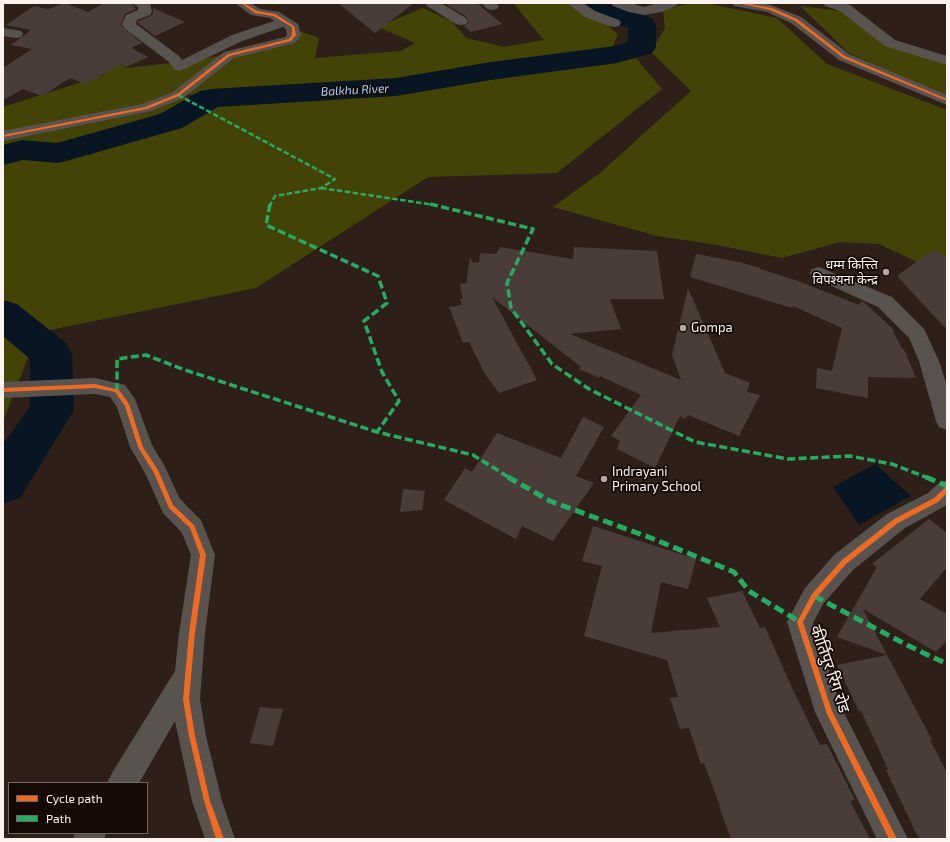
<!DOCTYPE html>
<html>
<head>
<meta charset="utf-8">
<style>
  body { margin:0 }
  #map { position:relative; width:950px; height:842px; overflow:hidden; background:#2e2019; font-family:"Exo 2",sans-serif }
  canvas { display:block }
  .frame { position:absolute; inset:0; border:4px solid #fef2ee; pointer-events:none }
  .legend { position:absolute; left:8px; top:782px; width:140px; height:52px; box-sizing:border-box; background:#160a06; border:1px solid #736763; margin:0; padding:5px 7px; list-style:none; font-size:12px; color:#fef2ee }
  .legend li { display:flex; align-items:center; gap:8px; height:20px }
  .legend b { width:20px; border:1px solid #736763 }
</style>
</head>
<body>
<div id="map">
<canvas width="950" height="842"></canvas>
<div class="frame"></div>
<ul class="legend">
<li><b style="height:5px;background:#ed6a23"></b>Cycle path</li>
<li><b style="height:5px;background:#26ab63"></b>Path</li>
</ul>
</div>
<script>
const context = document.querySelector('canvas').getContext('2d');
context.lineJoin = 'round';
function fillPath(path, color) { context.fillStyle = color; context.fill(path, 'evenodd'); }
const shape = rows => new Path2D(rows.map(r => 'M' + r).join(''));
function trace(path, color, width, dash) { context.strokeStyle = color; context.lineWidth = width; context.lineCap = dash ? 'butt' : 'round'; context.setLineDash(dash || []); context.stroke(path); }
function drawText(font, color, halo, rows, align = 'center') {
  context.font = font + ' "Exo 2","Noto Sans Devanagari",sans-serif'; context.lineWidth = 3.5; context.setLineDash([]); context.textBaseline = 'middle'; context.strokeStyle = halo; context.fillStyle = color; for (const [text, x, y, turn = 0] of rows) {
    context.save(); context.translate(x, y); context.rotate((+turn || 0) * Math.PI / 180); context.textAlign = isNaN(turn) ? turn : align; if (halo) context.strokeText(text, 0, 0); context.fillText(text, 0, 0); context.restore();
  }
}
const green = shape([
  [518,3,580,3,618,34,610,53,517,65,390,86,179,95,212,104,408,91,636,58,662,89,557,173,428,177,256,288,35,333,27,360,3,421,3,107,104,75,92,65,113,60,127,68,197,60,293,42,299,31,319,38,315,58,401,51,415,43,378,27,423,8,451,21,466,38,504,47,544,40,514,4],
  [691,3,706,3,777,18,827,64,947,110,947,276,879,244,840,242,782,258,717,245,657,236,553,207,601,172,691,91,651,52,665,28,663,10],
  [800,6,841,11,884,42,947,64,947,97,849,53]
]);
const water = shape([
  [875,464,911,496,859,525,833,487]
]);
const river = shape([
  [584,3,617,3,634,12,652,18,656,24,656,47,652,53,617,63,491,80,396,96,218,107,182,128,70,160,58,163,23,160,3,165,3,145,22,140,57,143,160,114,200,91,211,89,396,78,491,62,615,46,628,42,628,28,614,24,588,9,584,3],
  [3,300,17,304,66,343,72,354,74,410,20,498,3,504,3,444,30,407,30,359,3,336,3,300]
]);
const building = shape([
  [65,3,88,12,104,3,131,3,136,9,125,14,121,26,142,43,131,48,148,57,126,67,121,64,86,84,70,78,42,96,23,89,3,100,3,68,32,49,11,45,31,30,6,25,34,6,48,9],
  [338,3,414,3,375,33],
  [444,3,477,3,502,24,471,32,464,26,469,22,467,17],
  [153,8,185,22,155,36,138,23,138,21,151,16,153,13],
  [500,247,573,259,574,247,657,251,664,299,610,299,621,329,570,334,681,380,672,355,688,288,725,373,750,383,747,392,760,395,739,436,688,415,685,419,680,416,655,468,617,449,620,441,611,436,641,395,600,376,599,378,579,369,581,367,492,297,537,380,499,393,485,374,469,342,463,343,449,307,462,305,460,299,463,299,460,284,466,283,470,257,473,263,479,262,480,253,496,254],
  [933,250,947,257,947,330,897,276],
  [696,254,739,262,760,268,760,269,798,281,859,305,862,301,865,303,892,328,902,349,904,349,916,378,868,377,868,398,816,388,817,368,832,371,842,328,793,306,792,308,690,277],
  [583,417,604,427,576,476,594,483,553,541,522,526,516,539,444,500,465,468,472,472,497,433,561,458],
  [403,489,425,491,422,510,400,512],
  [929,519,947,533,947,567,920,599,947,614,947,640,936,652,863,609,887,655,837,637,877,567,872,564],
  [593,526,696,559,688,589,661,582,651,633,720,627,707,598,742,591,760,628,765,627,793,690,820,745,827,744,855,800,850,801,870,839,731,839,719,806,720,806,704,763,701,764,689,728,680,729,670,698,678,697,667,660,584,636,602,566,582,561],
  [887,655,932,740,930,740,947,773,947,839,919,839,886,770,888,769,861,711,859,711,837,665],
  [260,707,283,709,273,746,250,743]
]);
const minor = shape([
  [132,3,150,3,152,12,150,15,137,20,136,24,179,56,182,60,232,35,274,21,270,18,251,15,235,3,251,3,260,9,279,12,298,24,301,35,295,43,234,58,183,98,151,111,3,141,3,131,142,104,173,92,224,52,285,37,287,35,286,29,283,27,242,41,180,71,175,70,169,62,124,28,122,25,126,15,138,10,138,7,132,3],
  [425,3,441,3,466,18,468,21,466,24,461,25,456,24,427,6,425,3],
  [482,3,496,3,499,6,497,9,492,10,487,9,482,3],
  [567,3,583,3,595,11,619,20,621,23,619,26,614,27,609,26,585,17,567,3],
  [611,3,630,3,644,7,659,3,678,3,676,6,661,12,644,15,629,12,613,6,611,3],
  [732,3,760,3,771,5,801,17,849,54,947,95,947,105,839,60,791,23,767,12,734,6,732,3],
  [823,3,843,3,850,5,895,40,947,56,947,65,885,46,840,11,825,6,823,3],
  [3,28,21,31,23,34,21,37,16,38,3,36,3,28],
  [819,267,892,297,924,329,939,361,947,386,947,430,939,427,936,421,919,361,909,338,878,307,812,277,810,273,812,269,819,267],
  [95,378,125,385,135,399,152,445,164,465,180,499,201,520,215,555,205,633,200,699,206,736,222,801,235,839,205,839,192,801,175,721,139,783,107,783,112,773,175,671,179,633,191,555,182,533,163,513,146,475,130,447,117,407,110,397,95,394,3,398,3,382,95,378],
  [947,480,947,505,905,528,853,570,823,604,813,623,841,707,908,839,877,839,815,712,787,622,805,588,835,554,887,514,928,493,939,483,947,480],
  [75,833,106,833,104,839,73,839,75,833]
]);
const quietFar2 = shape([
  [178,95,335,179,321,188,275,196,270,205],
  [321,188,435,205]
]);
const quietFar1 = shape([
  [270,204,266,225,378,276,387,303,364,321,382,372,399,401,377,432],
  [430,204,533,229,507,283,511,308,552,364,589,389,695,442,788,459,850,456,892,464,928,478],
  [117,391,117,359,146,355,185,370,377,432,473,455,510,478]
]);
const quiet = shape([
  [508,477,550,501,651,538,734,572,749,591,800,622],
  [926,477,947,486],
  [814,596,907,645,947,664]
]);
const cycleway = shape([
  [241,3,244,3,257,11,275,14,294,26,296,35,291,41,230,56,179,96,147,109,3,137,3,135,145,107,177,94,228,54,289,39,292,35,292,27,273,16,255,13,241,3],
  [738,3,744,3,772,8,797,19,845,56,947,99,947,101,843,58,795,21,770,10,738,3],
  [95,384,119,390,129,404,143,447,158,470,173,505,194,525,206,555,195,633,189,699,195,736,210,801,224,839,216,839,204,801,189,736,183,699,189,633,200,555,190,528,169,508,154,473,138,447,125,406,115,392,95,388,3,392,3,388,95,384],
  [945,488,947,488,947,493,938,502,898,523,846,564,816,598,803,622,832,711,897,839,889,839,827,714,797,622,812,594,842,560,894,519,934,498,945,488]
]);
const markers = [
  [886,272,4,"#b5a8a3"],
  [683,328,4,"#b5a8a3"],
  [604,479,4,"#b5a8a3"]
];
const farWaternames = [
  ["Balkhu River",355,90,-3]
];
const poiNames = [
  ["धम्म कित्त्ति",878,265,"right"],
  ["विपश्यना केन्द्र",878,280,"right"],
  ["Gompa",691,328],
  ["Indrayani",612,472],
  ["Primary School",612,487]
];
const nearStreetnames = [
  ["कीर्तिपुर रिंग रोड",830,669,71]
];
fillPath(green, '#444307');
fillPath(water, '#081623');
fillPath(river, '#081623');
fillPath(building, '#4a3d39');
fillPath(minor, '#58534f');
trace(quietFar2, '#26ab63', 2.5, [5.5, 2.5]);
trace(quietFar1, '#26ab63', 3.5, [8, 3.5]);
trace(quiet, '#26ab63', 5, [10, 5]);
fillPath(cycleway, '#ed6a23');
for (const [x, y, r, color] of markers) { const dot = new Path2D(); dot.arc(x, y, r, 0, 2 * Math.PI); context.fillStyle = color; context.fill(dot); trace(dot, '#160a06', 1.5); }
drawText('italic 12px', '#a5d4fe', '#160a06', farWaternames);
drawText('13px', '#fef2ee', '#160a06', poiNames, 'left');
drawText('16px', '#fef2ee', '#160a06', nearStreetnames);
</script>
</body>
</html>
